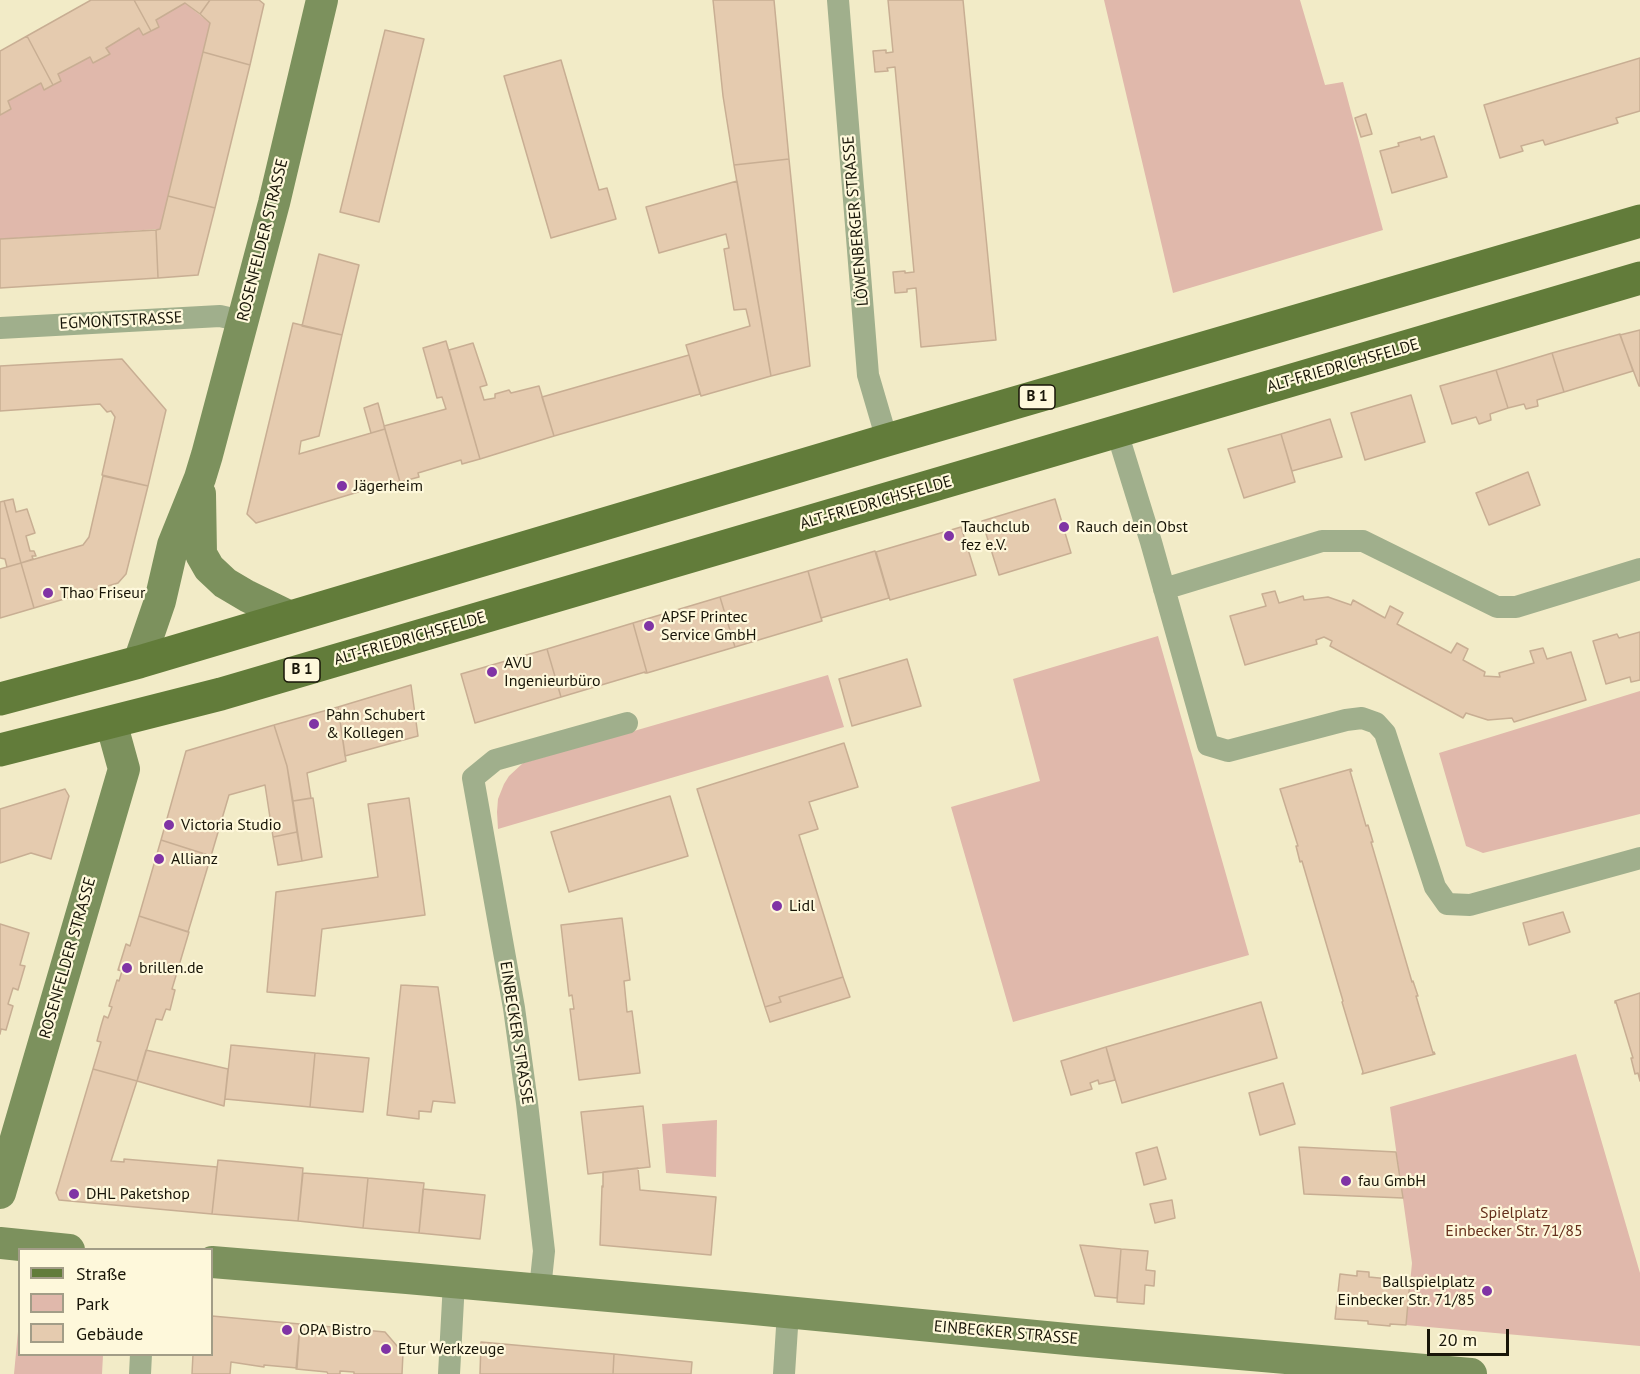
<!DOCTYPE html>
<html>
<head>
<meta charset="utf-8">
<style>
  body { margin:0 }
  #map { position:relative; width:1640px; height:1374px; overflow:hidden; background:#f2ebc7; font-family:"PT Sans",sans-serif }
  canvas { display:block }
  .legend { position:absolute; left:18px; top:1248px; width:195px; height:108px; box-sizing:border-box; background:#fef8db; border:2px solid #a29d87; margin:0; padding:8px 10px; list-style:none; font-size:18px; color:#181508 }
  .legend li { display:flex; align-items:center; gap:12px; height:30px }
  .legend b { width:30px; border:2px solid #a29d87 }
  .scale { position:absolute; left:1427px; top:1329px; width:82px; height:27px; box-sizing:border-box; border:3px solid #181508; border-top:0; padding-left:8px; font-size:18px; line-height:21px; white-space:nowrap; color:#181508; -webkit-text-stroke:4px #fef8db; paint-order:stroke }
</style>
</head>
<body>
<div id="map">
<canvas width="1640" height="1374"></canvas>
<ul class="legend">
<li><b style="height:8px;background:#627c3a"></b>Straße</li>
<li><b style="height:16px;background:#e0b8ab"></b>Park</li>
<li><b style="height:16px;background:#e5cbaf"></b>Gebäude</li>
</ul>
<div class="scale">20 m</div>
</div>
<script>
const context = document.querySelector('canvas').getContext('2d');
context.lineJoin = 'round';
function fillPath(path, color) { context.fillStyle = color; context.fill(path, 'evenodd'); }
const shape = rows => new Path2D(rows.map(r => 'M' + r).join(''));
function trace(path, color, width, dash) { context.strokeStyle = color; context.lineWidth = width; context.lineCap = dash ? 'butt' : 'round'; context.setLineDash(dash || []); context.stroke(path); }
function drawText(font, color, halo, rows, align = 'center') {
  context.font = font + ' "PT Sans",sans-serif'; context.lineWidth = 4.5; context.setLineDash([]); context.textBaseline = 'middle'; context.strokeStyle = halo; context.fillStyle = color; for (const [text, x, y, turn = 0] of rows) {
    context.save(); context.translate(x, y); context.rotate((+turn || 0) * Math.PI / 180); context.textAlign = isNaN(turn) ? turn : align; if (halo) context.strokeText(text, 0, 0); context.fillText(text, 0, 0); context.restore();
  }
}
const green = shape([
  [1104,0,1300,0,1325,85,1343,82,1383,230,1173,293],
  [185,3,210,23,160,229,0,239,0,115,11,109,8,101,41,83,45,90,60,81,58,74,90,57,109,54,106,48,139,28,143,35,159,27,156,20],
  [1158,636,1249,955,1013,1022,951,807,1040,781,1013,679],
  [828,675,844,727,498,829,497,812,498,799,504,784,509,776,523,763],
  [1640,691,1640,814,1483,853,1466,846,1439,753],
  [1576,1054,1640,1273,1640,1346,1406,1325,1412,1263,1390,1107],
  [717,1120,716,1177,666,1173,662,1124],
  [19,1321,20,1354,103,1355,102,1374,14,1374]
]);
const building = shape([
  [91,0,134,0,151,31,143,35,139,28,106,48,110,54,93,63,90,57,58,74,61,81,53,85,27,36,91,0],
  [134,0,210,0,200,14,185,3,156,20,159,27,151,31,134,0],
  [210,0,259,0,264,4,250,65,203,52,210,23,200,14,210,0],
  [713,0,774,0,789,159,734,165,723,96,713,0],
  [888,0,963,0,996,340,921,347,916,288,907,289,907,292,895,293,893,272,905,271,905,273,914,272,895,67,887,68,888,71,875,72,873,51,886,50,886,53,893,52,888,0],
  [385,30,424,39,379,222,340,212,385,30],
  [27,36,53,85,44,90,41,83,8,101,11,109,0,115,0,51,27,36],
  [203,52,250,65,215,208,168,196,203,52],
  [1640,58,1640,111,1616,118,1618,123,1545,145,1543,140,1521,146,1523,151,1500,158,1484,105,1640,58],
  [561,60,599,190,607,188,616,219,551,238,504,76,561,60],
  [1366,114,1372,134,1361,137,1355,118,1366,114],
  [1434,136,1447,177,1392,193,1380,151,1399,146,1398,143,1420,137,1421,140,1434,136],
  [789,159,810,366,771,376,734,165,789,159],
  [737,181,771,376,701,396,686,345,750,326,746,309,734,310,724,249,729,248,726,234,659,253,646,207,737,181],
  [168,196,215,208,198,275,158,278,156,230,160,229,168,196],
  [156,230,158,278,0,288,0,239,156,230],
  [319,254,359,265,342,335,302,326,319,254],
  [293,323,342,335,319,436,301,441,299,454,385,429,400,482,379,489,378,486,256,523,247,514,293,323],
  [1640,330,1640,386,1639,386,1620,335,1640,330],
  [1620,334,1633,371,1564,392,1552,353,1620,334],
  [446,341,480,459,462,464,461,460,418,473,419,477,400,482,384,426,446,409,442,397,437,398,423,348,446,341],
  [473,343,487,385,480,387,484,400,495,398,495,394,509,390,511,393,539,386,554,436,480,459,449,350,473,343],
  [1552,353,1564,392,1537,400,1538,406,1526,409,1524,404,1508,408,1496,370,1552,353],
  [689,355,700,394,554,436,542,397,689,355],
  [122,359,166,410,148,486,102,475,115,417,111,411,107,412,100,404,0,411,0,366,122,359],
  [1496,370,1508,408,1490,414,1491,420,1479,424,1476,417,1452,424,1440,386,1496,370],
  [1411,395,1425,442,1365,460,1351,413,1411,395],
  [378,403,385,429,371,433,364,408,378,403],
  [1330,419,1342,457,1292,471,1281,434,1330,419],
  [1281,434,1295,482,1244,498,1228,449,1281,434],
  [1528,472,1540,505,1489,525,1476,493,1528,472],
  [103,476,148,486,126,574,118,583,34,608,21,563,83,545,89,537,103,476],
  [13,499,16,512,27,509,35,533,26,536,30,551,34,551,36,556,32,556,33,559,21,563,4,501,13,499],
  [1055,499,1071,553,999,575,982,521,1055,499],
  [4,501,21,563,7,567,5,559,0,558,0,502,4,501],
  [961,527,976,575,890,600,876,552,961,527],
  [875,551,889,598,821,618,808,571,875,551],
  [21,563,34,608,0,618,0,569,21,563],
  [808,571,822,621,735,647,720,597,808,571],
  [1275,591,1279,603,1303,596,1304,600,1328,597,1351,605,1353,600,1385,618,1390,606,1403,613,1397,624,1451,653,1457,643,1468,649,1463,660,1485,672,1484,676,1500,677,1499,673,1534,663,1530,651,1543,648,1547,659,1571,652,1586,700,1514,722,1512,718,1488,720,1466,713,1463,718,1330,646,1332,641,1324,637,1316,640,1317,644,1245,665,1230,616,1266,606,1262,594,1275,591],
  [720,597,735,647,647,673,633,623,720,597],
  [633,623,647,673,645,673,645,672,561,697,547,649,633,623],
  [1640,632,1640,680,1631,682,1630,677,1606,684,1593,641,1617,634,1619,638,1640,632],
  [547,649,561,697,475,723,461,674,547,649],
  [907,659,921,706,852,726,839,679,907,659],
  [411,685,418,736,345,756,338,707,411,685],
  [338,707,346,761,307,773,311,798,293,801,287,766,274,725,338,707],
  [274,725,287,766,297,832,273,837,265,785,229,795,211,856,161,840,186,751,274,725],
  [844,743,858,787,809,802,818,829,799,835,843,977,779,997,781,1002,765,1007,697,789,844,743],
  [1351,769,1352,771,1350,771,1366,826,1368,825,1373,842,1371,842,1412,982,1413,981,1418,996,1416,996,1433,1053,1434,1052,1435,1054,1362,1074,1363,1072,1342,1002,1343,1001,1302,861,1300,862,1296,846,1298,846,1280,789,1351,769],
  [65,789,69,796,51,859,31,853,0,863,0,809,65,789],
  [670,796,688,856,569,892,551,832,670,796],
  [313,798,322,857,302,861,293,801,313,798],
  [409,798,425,915,322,929,315,996,267,992,276,892,378,877,368,804,409,798],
  [297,832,302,861,278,865,273,837,297,832],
  [161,840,211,856,188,932,139,916,161,840],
  [1563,912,1570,932,1529,945,1523,923,1563,912],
  [139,916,189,932,172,989,175,990,170,1010,166,1009,162,1020,156,1019,137,1081,93,1069,101,1042,97,1041,101,1026,104,1016,108,1018,112,1007,109,1006,117,980,119,981,122,971,118,970,126,944,130,946,139,916],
  [622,918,630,980,624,981,627,1012,632,1011,640,1073,579,1080,570,1009,574,1009,572,995,569,996,561,925,622,918],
  [0,924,29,933,20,965,25,966,18,990,13,988,8,1004,13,1006,6,1030,1,1029,0,1034,0,924],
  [843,977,850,997,770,1022,765,1007,781,1002,779,997,843,977],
  [401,985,438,987,455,1103,433,1101,431,1112,419,1111,419,1119,387,1115,401,985],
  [1640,993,1640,1081,1638,1073,1635,1074,1631,1058,1633,1058,1616,1002,1615,1003,1615,1001,1640,993],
  [1261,1002,1277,1058,1122,1103,1106,1047,1261,1002],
  [231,1045,315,1053,310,1107,225,1099,231,1045],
  [1106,1047,1115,1080,1099,1084,1098,1080,1090,1083,1092,1089,1071,1095,1061,1061,1106,1047],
  [146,1050,228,1069,224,1106,137,1081,146,1050],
  [315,1053,369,1058,363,1112,310,1107,315,1053],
  [93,1069,137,1081,111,1161,124,1162,124,1159,217,1167,212,1214,59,1200,56,1193,93,1069],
  [1283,1083,1295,1124,1260,1135,1249,1093,1283,1083],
  [643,1106,650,1167,588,1174,581,1112,643,1106],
  [1157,1147,1166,1179,1144,1185,1136,1153,1157,1147],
  [1299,1147,1396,1152,1403,1198,1304,1194,1299,1147],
  [218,1160,303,1168,298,1221,212,1214,218,1160],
  [638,1168,640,1190,716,1197,711,1255,600,1245,602,1186,603,1187,603,1172,638,1168],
  [303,1173,368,1178,363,1228,298,1221,303,1173],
  [368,1178,424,1183,419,1233,363,1228,368,1178],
  [423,1189,485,1195,480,1239,419,1233,423,1189],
  [1172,1200,1175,1218,1155,1223,1150,1204,1172,1200],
  [1080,1245,1121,1249,1117,1298,1095,1296,1080,1245],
  [1121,1249,1148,1251,1146,1270,1155,1271,1154,1286,1145,1285,1144,1304,1117,1302,1121,1249],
  [1357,1271,1369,1272,1369,1277,1410,1281,1406,1325,1390,1324,1390,1326,1368,1324,1368,1321,1335,1319,1340,1274,1357,1276,1357,1271],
  [212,1316,300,1324,297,1368,264,1365,264,1367,231,1362,230,1374,192,1374,193,1354,212,1354,212,1316],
  [300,1324,385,1332,403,1353,402,1374,354,1374,354,1372,340,1371,340,1374,328,1374,327,1372,296,1369,300,1324],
  [481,1342,614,1354,613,1374,480,1374,481,1342],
  [614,1354,692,1362,691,1374,613,1374,614,1354]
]);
const street = shape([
  [838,0,868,375,887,440],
  [0,328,220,316,242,321],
  [1117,432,1151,542,1208,745,1228,751,1346,720,1362,718,1376,723,1385,733,1435,887,1447,904,1470,905,1640,858],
  [1164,589,1322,541,1363,541,1497,607,1516,607,1640,569],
  [540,1289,544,1251,527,1103,514,1008,473,778,495,760,627,723],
  [140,1374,141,1354],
  [449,1374,454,1282],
  [784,1374,788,1312]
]);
const secondary = shape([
  [200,494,201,554,209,568,225,583,247,596,290,617],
  [139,662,160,601,173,545,200,478,207,455,274,203,322,0],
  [0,1193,124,769,111,722],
  [0,1243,69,1250],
  [212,1262,407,1278,744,1308,1077,1340,1471,1374]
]);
const primary = shape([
  [0,699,139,662,887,440,1640,221],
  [0,750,221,694,1640,278]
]);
const markers = [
  [342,486,6,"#8034a5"],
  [1064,527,6,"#8034a5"],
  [949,536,6,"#8034a5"],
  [48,593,6,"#8034a5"],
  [649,626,6,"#8034a5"],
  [492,672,6,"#8034a5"],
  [314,724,6,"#8034a5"],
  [169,825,6,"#8034a5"],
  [159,859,6,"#8034a5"],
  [777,906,6,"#8034a5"],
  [127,968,6,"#8034a5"],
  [1346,1181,6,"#8034a5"],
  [74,1194,6,"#8034a5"],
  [1487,1291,6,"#8034a5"],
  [287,1330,6,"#8034a5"],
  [386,1349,6,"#8034a5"]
];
const shields = [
  [1037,397,36],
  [302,670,36]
];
const shieldNames = [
  ["B 1",1037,397],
  ["B 1",302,670]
];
const streetNames = [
  ["LÖWENBERGER STRASSE",856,221,-95],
  ["ROSENFELDER STRASSE",263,240,-76],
  ["EGMONTSTRASSE",121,321,-3],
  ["ALT-FRIEDRICHSFELDE",1343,366,-16],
  ["ALT-FRIEDRICHSFELDE",876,503,-16],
  ["ALT-FRIEDRICHSFELDE",410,639,-16],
  ["ROSENFELDER STRASSE",68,958,-74],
  ["EINBECKER STRASSE",516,1033,81],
  ["EINBECKER STRASSE",1006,1333,5]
];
const poiNames = [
  ["Jägerheim",354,486],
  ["Tauchclub",961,527],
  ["fez e.V.",961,545],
  ["Rauch dein Obst",1076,527],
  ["Thao Friseur",60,593],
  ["APSF Printec",661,617],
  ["Service GmbH",661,635],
  ["AVU",504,663],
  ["Ingenieurbüro",504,681],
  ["Pahn Schubert",326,715],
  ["& Kollegen",326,733],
  ["Victoria Studio",181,825],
  ["Allianz",171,859],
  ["Lidl",789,906],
  ["brillen.de",139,968],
  ["fau GmbH",1358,1181],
  ["DHL Paketshop",86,1194],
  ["Ballspielplatz",1475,1282,"right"],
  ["Einbecker Str. 71/85",1475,1300,"right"],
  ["OPA Bistro",299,1330],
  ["Etur Werkzeuge",398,1349]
];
const parkNames = [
  ["Spielplatz",1514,1213],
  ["Einbecker Str. 71/85",1514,1231]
];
fillPath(green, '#e0b8ab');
fillPath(building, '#e5cbaf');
trace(building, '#c8ae93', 1.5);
trace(street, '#a0af8c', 22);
trace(secondary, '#7c915d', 32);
trace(primary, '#627c3a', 33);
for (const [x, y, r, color] of markers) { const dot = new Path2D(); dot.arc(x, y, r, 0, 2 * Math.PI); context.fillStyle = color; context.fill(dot); trace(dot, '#fef8db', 2); }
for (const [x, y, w] of shields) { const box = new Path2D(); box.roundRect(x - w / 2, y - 12, w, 24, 4.5); context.fillStyle = '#fef8db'; context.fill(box); trace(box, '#181508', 1.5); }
drawText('bold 15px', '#181508', null, shieldNames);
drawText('16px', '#181508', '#fef8db', streetNames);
drawText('16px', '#181508', '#fef8db', poiNames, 'left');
drawText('16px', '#652f1c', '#fef8db', parkNames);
</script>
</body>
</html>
